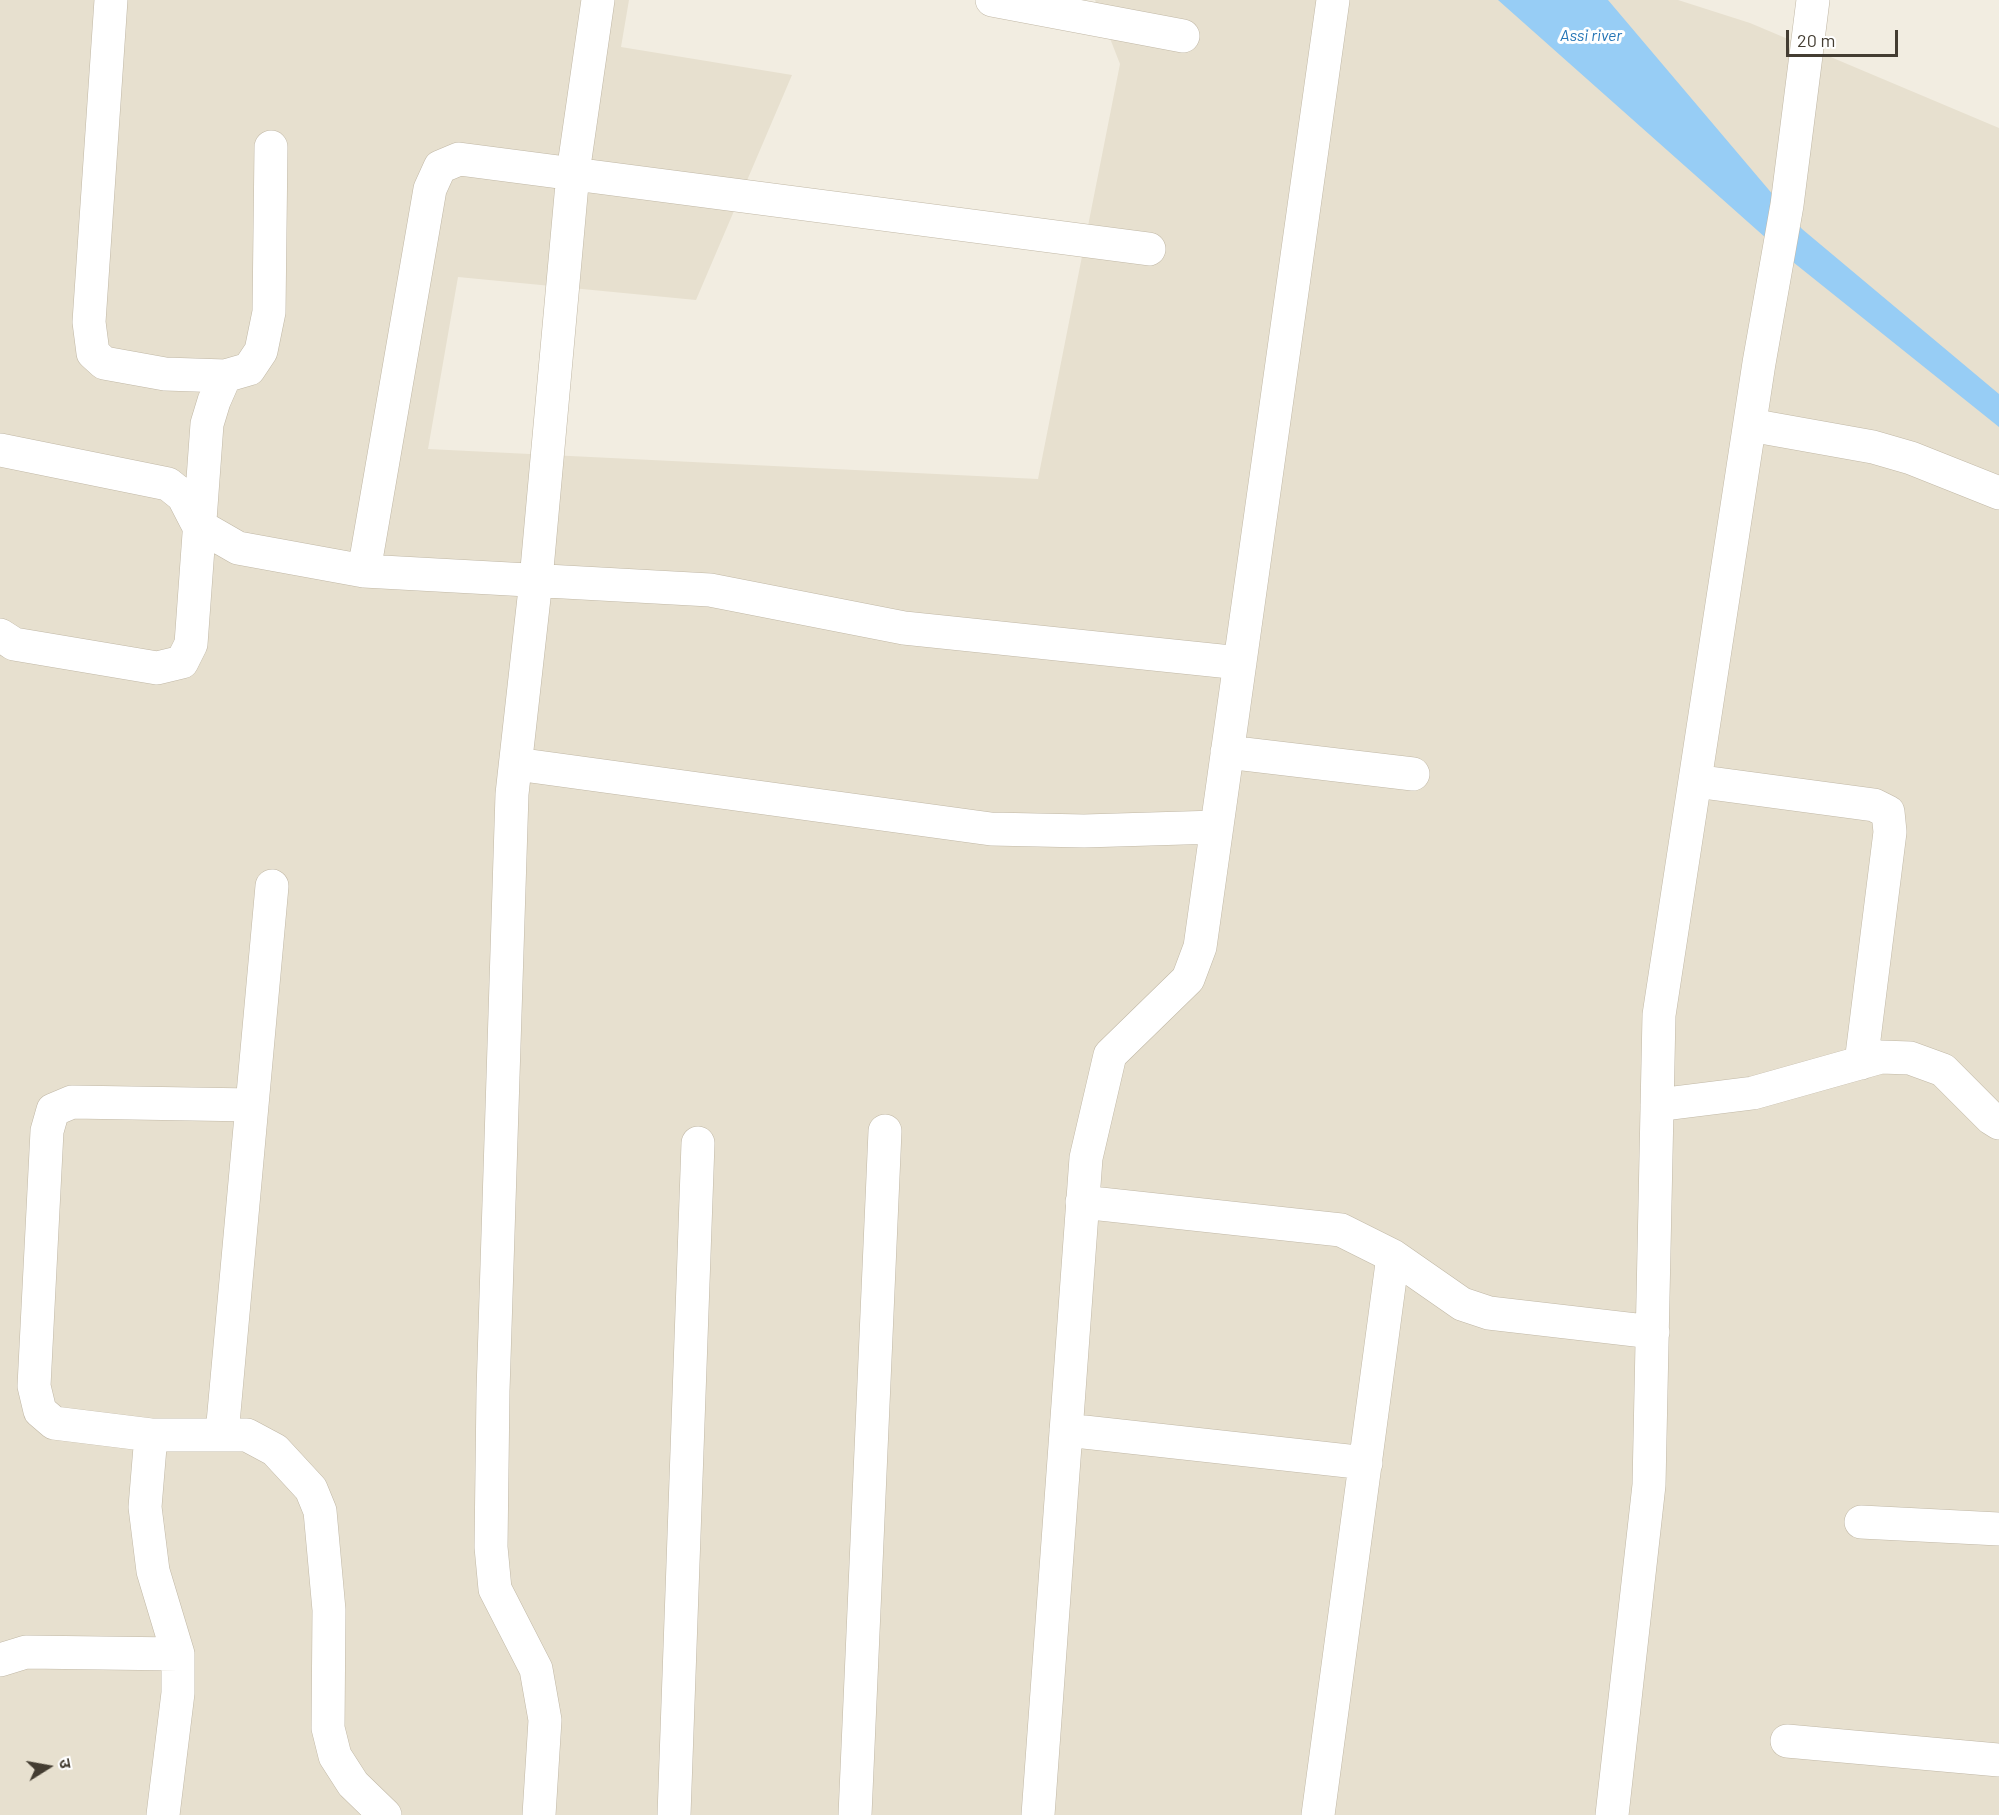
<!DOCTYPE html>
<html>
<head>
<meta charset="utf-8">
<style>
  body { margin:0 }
  #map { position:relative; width:1999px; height:1815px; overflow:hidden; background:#f2ede1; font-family:Barlow,"Noto Sans Devanagari",sans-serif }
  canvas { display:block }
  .north { position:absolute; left:18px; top:1737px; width:60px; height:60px; -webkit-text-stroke:4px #fff; paint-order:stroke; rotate:79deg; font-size:16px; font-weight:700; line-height:24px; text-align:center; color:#443d32 }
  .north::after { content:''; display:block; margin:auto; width:21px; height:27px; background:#443d32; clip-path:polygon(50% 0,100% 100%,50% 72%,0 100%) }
  .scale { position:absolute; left:1786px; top:30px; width:112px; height:27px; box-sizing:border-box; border:3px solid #443d32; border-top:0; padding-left:8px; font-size:18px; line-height:21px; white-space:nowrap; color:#443d32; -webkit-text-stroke:4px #fff; paint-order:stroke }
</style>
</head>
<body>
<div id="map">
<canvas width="1999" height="1815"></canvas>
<div class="north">उ</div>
<div class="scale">20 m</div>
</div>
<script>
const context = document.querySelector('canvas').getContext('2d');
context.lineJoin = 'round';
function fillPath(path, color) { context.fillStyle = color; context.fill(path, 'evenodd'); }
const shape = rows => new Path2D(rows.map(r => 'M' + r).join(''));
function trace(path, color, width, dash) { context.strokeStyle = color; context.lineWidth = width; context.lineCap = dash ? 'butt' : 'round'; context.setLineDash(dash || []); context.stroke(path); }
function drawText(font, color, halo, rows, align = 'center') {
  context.font = font + ' Barlow,sans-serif'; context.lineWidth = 6; context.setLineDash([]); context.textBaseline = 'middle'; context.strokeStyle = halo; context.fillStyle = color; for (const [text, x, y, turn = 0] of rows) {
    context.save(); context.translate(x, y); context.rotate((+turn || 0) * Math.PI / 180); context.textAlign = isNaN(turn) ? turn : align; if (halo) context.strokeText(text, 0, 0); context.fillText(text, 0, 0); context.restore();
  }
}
const residential = shape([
  [0,0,629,0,621,47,792,75,696,300,458,277,428,449,1038,479,1120,64,1095,0,1678,0,1750,23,1999,128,1999,1815,0,1815]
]);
const water = shape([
  [1498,0,1608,0,1802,229,1999,394,1999,427,1793,262]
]);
const minor = shape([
  [111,0,89,322,93,353,104,363,165,374,225,376,249,369,261,351,269,312,271,147],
  [992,0,1183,36],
  [1750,425,1873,447,1911,458,1999,493],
  [0,450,168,484,183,496,198,525,238,548,364,571,710,590,904,628,1240,663],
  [364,571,430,189,440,167,459,159,1149,249],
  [0,635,14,644,157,668,182,662,191,644,207,424,214,401,225,376],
  [1227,752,1413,774],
  [516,764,991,829,1084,831,1217,827],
  [1695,781,1874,805,1888,812,1890,832,1861,1063],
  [252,1105,72,1102,53,1110,47,1131,34,1386,40,1411,54,1423,151,1435,247,1435,275,1450,311,1489,320,1511,329,1610,328,1728,335,1756,353,1784,385,1815],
  [1657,1105,1753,1093,1881,1057,1910,1058,1943,1070,1991,1118,1999,1123],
  [1082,1202,1341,1230,1393,1256,1462,1304,1489,1313,1653,1332],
  [1066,1430,1366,1463],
  [222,1434,272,886],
  [151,1435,145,1507,153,1571,178,1654,178,1693,163,1815],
  [1861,1522,1999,1529],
  [0,1660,26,1652,178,1654],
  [1787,1741,1999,1760],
  [539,1815,545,1720,536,1669,495,1589,491,1547,493,1391,512,794,536,580,573,173,598,0],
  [674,1815,698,1143],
  [855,1815,885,1131],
  [1038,1815,1086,1158,1110,1055,1188,979,1200,947,1333,0],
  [1318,1815,1393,1256],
  [1612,1815,1649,1485,1659,1015,1759,363,1787,205,1813,0]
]);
const waterNames = [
  ["Assi river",1591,36]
];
fillPath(residential, '#e7e0cf');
fillPath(water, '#97cdf5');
trace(minor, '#c1b8a6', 34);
trace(minor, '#fff', 33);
drawText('italic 16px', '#2475b6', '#fff', waterNames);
</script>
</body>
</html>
